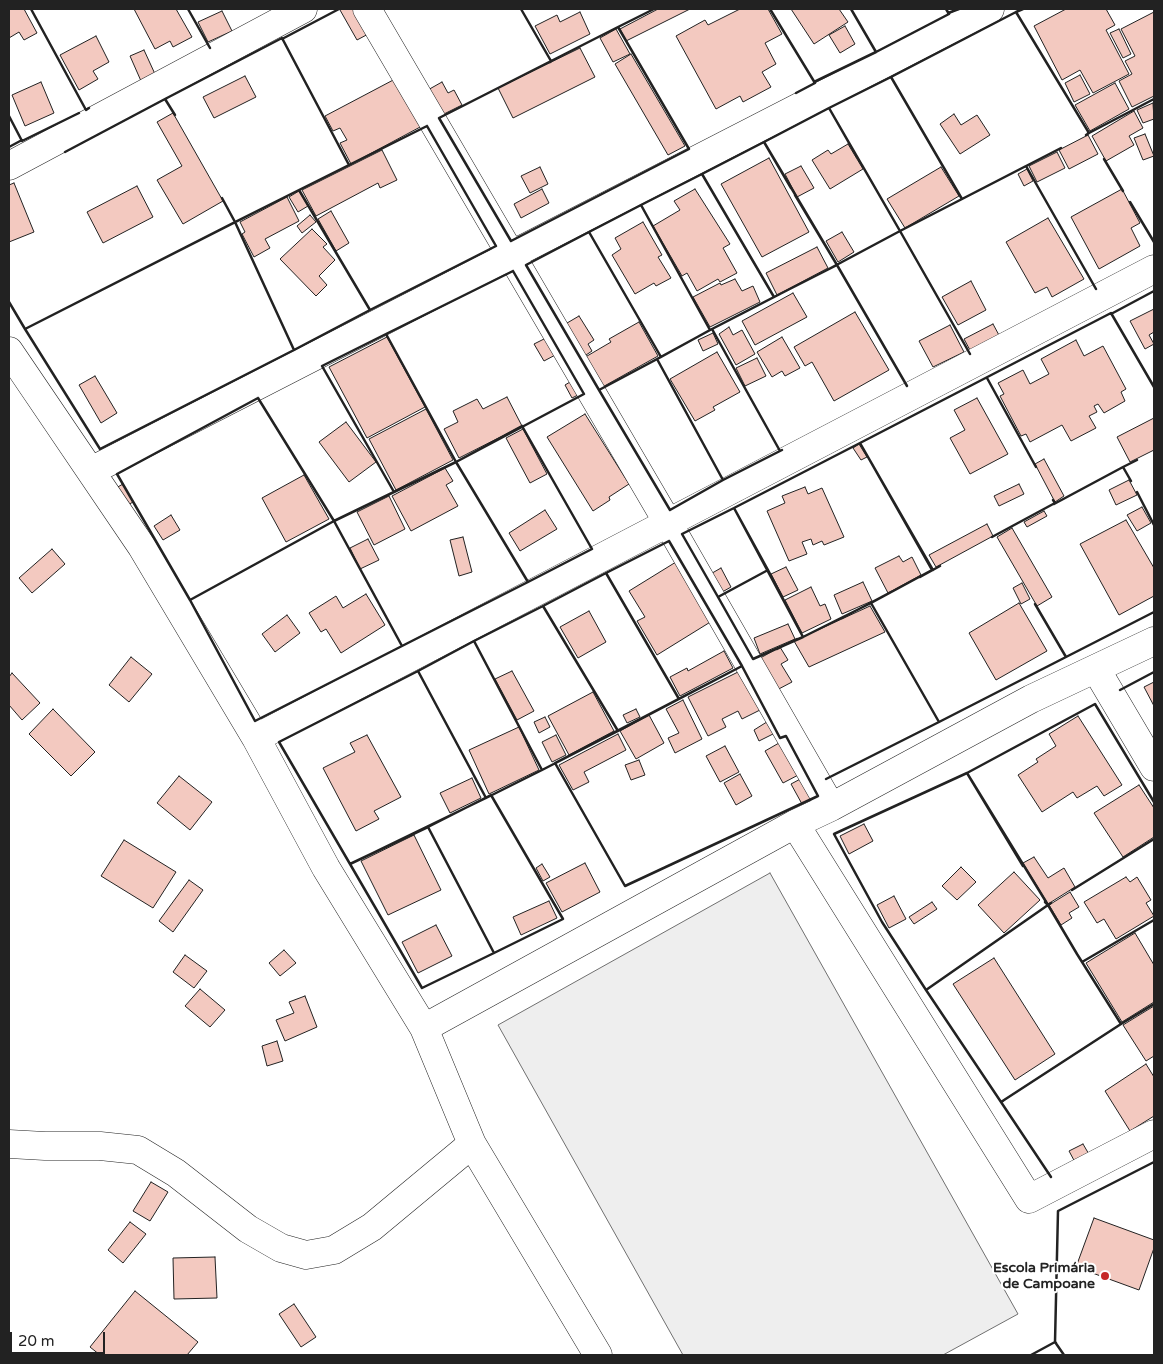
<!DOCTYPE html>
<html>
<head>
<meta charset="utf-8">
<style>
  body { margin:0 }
  #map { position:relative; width:1163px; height:1364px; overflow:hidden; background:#fff; font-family:"Varela Round",sans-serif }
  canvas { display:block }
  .frame { position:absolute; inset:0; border:10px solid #222; pointer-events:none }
  .scale { position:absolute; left:10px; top:1332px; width:95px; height:22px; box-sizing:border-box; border:2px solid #222; border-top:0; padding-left:6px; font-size:15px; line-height:18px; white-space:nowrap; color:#222; -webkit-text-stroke:4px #fff; paint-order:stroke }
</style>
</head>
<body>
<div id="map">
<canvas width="1163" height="1364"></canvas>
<div class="frame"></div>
<div class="scale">20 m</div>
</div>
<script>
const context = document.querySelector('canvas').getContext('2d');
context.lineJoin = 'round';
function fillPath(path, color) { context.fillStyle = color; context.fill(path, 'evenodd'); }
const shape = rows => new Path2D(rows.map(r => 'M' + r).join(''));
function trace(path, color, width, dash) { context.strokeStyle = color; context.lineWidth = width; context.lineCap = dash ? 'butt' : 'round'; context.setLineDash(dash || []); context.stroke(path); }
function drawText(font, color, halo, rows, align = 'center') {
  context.font = font + ' "Varela Round",sans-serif'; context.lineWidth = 4; context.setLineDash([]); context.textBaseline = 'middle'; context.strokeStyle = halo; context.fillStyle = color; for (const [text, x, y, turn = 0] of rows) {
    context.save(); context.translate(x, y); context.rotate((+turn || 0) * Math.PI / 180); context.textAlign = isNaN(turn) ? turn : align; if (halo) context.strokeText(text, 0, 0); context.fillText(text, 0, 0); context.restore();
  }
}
const green = shape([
  [770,873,1018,1314,943,1355,683,1355,498,1025,770,873]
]);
const building = shape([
  [9,9,24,9,37,33,24,40,19,32,9,38,9,9],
  [134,9,176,9,192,37,173,47,170,41,155,49,134,9],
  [341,9,359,9,372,32,357,40,340,10,341,9],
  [658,9,690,9,626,41,620,29,658,9],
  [740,9,768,9,782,34,765,43,776,64,762,72,771,87,743,102,740,96,716,109,676,36,705,20,708,25,740,9],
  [791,9,839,9,848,22,814,44,791,9],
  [1066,9,1106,9,1115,25,1106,30,1129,74,1093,93,1080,70,1062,80,1034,26,1066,9],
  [222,11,232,31,208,42,198,22,222,11],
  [580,12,590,34,550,54,535,26,557,15,560,22,580,12],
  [1154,12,1154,96,1132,107,1119,81,1132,74,1125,61,1135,56,1121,29,1154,12],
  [845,26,855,44,840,53,829,35,845,26],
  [616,29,630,54,613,62,600,38,616,29],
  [1119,29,1131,54,1123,58,1110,33,1119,29],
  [96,36,109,62,93,71,98,79,79,90,60,55,96,36],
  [580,48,595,77,513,118,498,88,580,48],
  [144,50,155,74,141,81,130,56,144,50],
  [631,54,685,146,668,155,615,64,631,54],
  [1080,75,1090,94,1074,102,1065,83,1080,75],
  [245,76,256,97,214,118,203,97,245,76],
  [397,78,422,126,351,164,340,143,347,140,340,128,333,131,325,116,397,78],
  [41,82,54,113,25,126,12,95,41,82],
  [442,82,448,93,454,90,462,105,440,116,426,91,442,82],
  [1115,83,1129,109,1090,131,1075,105,1115,83],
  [1153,103,1154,119,1143,123,1137,110,1153,103],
  [1134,111,1143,128,1129,136,1134,145,1106,161,1092,136,1134,111],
  [173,113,223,201,183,224,157,180,182,166,157,122,173,113],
  [954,114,961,125,977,115,990,135,960,154,940,124,954,114],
  [1145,134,1154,156,1143,160,1134,138,1145,134],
  [1088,135,1098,154,1069,169,1059,150,1088,135],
  [848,144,863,169,830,189,812,160,828,150,831,154,848,144],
  [382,150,397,180,380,188,378,183,316,216,302,190,382,150],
  [1057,152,1065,168,1037,182,1029,166,1057,152],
  [769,158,809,232,762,257,721,184,769,158],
  [801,166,814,188,797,197,785,174,801,166],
  [540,167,548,184,530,193,521,176,540,167],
  [941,167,959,196,905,228,887,199,941,167],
  [1027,169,1033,181,1024,186,1018,174,1027,169],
  [14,183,34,232,9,242,9,185,14,183],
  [137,186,153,217,103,243,87,212,137,186],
  [542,189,549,203,521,218,514,204,542,189],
  [695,189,730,244,723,248,737,273,720,282,718,279,697,291,687,273,682,276,653,226,680,210,674,201,695,189],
  [1122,189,1140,223,1131,228,1140,246,1099,269,1071,217,1122,189],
  [299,191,308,206,298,212,289,197,299,191],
  [287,197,299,221,265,239,270,248,254,257,242,234,245,232,240,222,287,197],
  [331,211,349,243,336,251,318,219,331,211],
  [310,215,316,222,302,233,297,226,310,215],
  [1048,218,1084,279,1052,297,1047,287,1035,293,1006,242,1048,218],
  [643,222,662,255,658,257,671,278,656,286,654,283,635,294,612,255,621,249,615,238,643,222],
  [312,229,327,244,323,247,335,260,319,276,327,285,316,296,280,259,312,229],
  [842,232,854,252,838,262,826,241,842,232],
  [817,247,828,268,777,295,766,273,817,247],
  [735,279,742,291,753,286,760,302,710,327,693,297,720,283,721,285,735,279],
  [971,281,986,310,958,325,942,297,971,281],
  [793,293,807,317,755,345,742,321,793,293],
  [1154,309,1154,332,1149,335,1154,344,1145,349,1130,321,1154,309],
  [855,312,889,370,834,401,812,362,805,366,794,347,855,312],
  [579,316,594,340,588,344,592,351,583,357,562,326,579,316],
  [639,322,658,356,599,389,582,359,611,342,609,339,639,322],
  [993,324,1000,337,971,352,964,339,993,324],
  [950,325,964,352,933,367,919,341,950,325],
  [729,327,733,335,742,330,755,354,736,365,719,334,729,327],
  [713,333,718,344,703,351,698,340,713,333],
  [550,336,559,353,544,361,534,344,550,336],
  [387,337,425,407,367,438,329,367,387,337],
  [782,337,800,368,785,376,782,371,772,377,757,352,782,337],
  [1076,340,1084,356,1103,346,1126,389,1121,392,1125,401,1104,413,1098,404,1094,406,1097,412,1089,416,1096,428,1071,441,1062,425,1030,442,1026,434,1021,436,1000,396,1004,394,998,383,1023,370,1030,384,1049,374,1041,359,1076,340],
  [717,352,740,392,713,407,715,410,695,421,670,379,717,352],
  [757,358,766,376,745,386,736,368,757,358],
  [95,376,117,413,101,423,79,385,95,376],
  [575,379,582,393,572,398,565,385,575,379],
  [507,397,522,426,459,458,444,429,458,422,453,411,477,399,483,409,507,397],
  [977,398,1008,454,970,474,950,438,965,430,954,410,977,398],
  [426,409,453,460,396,490,369,439,426,409],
  [585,414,629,484,609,497,610,500,593,511,547,437,585,414],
  [1154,418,1154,450,1130,462,1117,437,1154,418],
  [346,422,376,462,349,482,319,442,346,422],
  [523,429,547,474,530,483,506,438,523,429],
  [859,444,867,457,861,460,853,448,859,444],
  [1044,459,1064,496,1055,502,1035,464,1044,459],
  [445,468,453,481,446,485,458,506,411,531,392,496,445,468],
  [304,475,329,519,286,542,262,498,304,475],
  [1129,480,1137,495,1116,505,1109,490,1129,480],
  [123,484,133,502,126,506,116,488,123,484],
  [1019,484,1024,494,999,506,994,496,1019,484],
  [805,487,808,494,822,488,844,537,824,545,822,541,813,545,811,539,802,542,807,554,789,561,767,511,785,503,782,496,805,487],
  [389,496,405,529,374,545,357,512,389,496],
  [1142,507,1151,523,1137,531,1127,515,1142,507],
  [545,510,557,529,520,551,509,533,545,510],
  [1044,511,1047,516,1027,527,1024,522,1044,511],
  [171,515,180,530,163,540,154,526,171,515],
  [1126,520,1154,568,1154,596,1119,615,1080,544,1126,520],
  [987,524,993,536,936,567,929,555,987,524],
  [1012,528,1052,597,1037,606,997,537,1012,528],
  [463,537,472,572,459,576,450,540,463,537],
  [368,539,379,560,360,569,350,548,368,539],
  [52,549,65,564,32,593,19,578,52,549],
  [899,556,903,562,912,557,921,575,888,593,875,568,899,556],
  [676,562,712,621,657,655,637,621,645,617,629,591,676,562],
  [786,567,798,590,783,597,771,574,786,567],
  [721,568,731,587,717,595,707,576,721,568],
  [863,582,872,601,842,614,834,595,863,582],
  [1022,583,1030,599,1021,604,1013,588,1022,583],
  [811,587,820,606,825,604,831,619,802,633,785,600,811,587],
  [366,594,385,625,341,653,326,629,321,632,309,613,336,596,343,608,366,594],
  [1019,603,1047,651,996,680,969,633,1019,603],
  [870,606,885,632,809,667,794,641,870,606],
  [589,611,606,642,578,658,560,627,589,611],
  [287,615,300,633,275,652,262,634,287,615],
  [788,624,795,639,760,654,754,638,788,624],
  [780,647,788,660,781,664,792,682,773,692,755,661,780,647],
  [724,651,733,668,680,696,670,677,687,668,688,671,724,651],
  [131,657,152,674,129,702,109,685,131,657],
  [512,671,534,711,517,720,495,679,512,671],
  [740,671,760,710,742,719,738,711,722,719,726,727,708,736,688,697,740,671],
  [12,673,40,703,22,720,9,705,9,677,12,673],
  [1154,682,1154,706,1144,687,1154,682],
  [593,692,614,731,569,755,548,716,593,692],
  [683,700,702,739,675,753,668,738,679,733,666,709,683,700],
  [53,709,95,752,71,776,29,734,53,709],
  [636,709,640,717,627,723,623,715,636,709],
  [649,715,664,743,636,759,620,731,649,715],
  [1078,716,1122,785,1104,796,1097,786,1077,798,1073,792,1042,812,1018,775,1038,762,1036,759,1056,746,1049,734,1078,716],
  [545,717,550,727,539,733,534,722,545,717],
  [770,720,777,732,759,741,754,730,770,720],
  [519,727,539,770,489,794,469,750,519,727],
  [618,734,626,750,584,772,589,782,573,790,559,765,618,734],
  [367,735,401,797,374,811,379,819,356,831,323,768,355,752,350,743,367,735],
  [556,735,566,755,552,762,542,742,556,735],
  [786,739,804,772,783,783,765,751,786,739],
  [725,746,739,772,720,782,706,756,725,746],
  [639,760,645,775,631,780,625,765,639,760],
  [740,774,752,796,736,805,724,783,740,774],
  [179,776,212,802,190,830,157,803,179,776],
  [806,776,817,795,802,804,791,784,806,776],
  [472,778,481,798,450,813,440,793,472,778],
  [1139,785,1154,808,1154,837,1123,857,1094,813,1139,785],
  [864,824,873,841,849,854,840,836,864,824],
  [414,835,441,890,388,915,361,861,414,835],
  [124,840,176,872,153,908,101,876,124,840],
  [1034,857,1048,878,1064,868,1075,887,1048,904,1023,863,1034,857],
  [585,863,600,892,562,912,546,883,585,863],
  [542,864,550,877,543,881,536,868,542,864],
  [961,867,976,882,957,900,942,886,961,867],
  [1014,872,1040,900,1004,933,978,905,1014,872],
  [1126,877,1130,882,1137,877,1151,900,1146,903,1154,916,1116,939,1104,919,1097,923,1084,902,1126,877],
  [189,880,203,890,173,932,159,921,189,880],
  [1070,892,1079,907,1069,913,1072,918,1061,925,1049,905,1070,892],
  [894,896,906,919,889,928,877,905,894,896],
  [549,901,557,918,521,935,513,917,549,901],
  [932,902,937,909,914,924,909,917,932,902],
  [436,925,452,956,418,973,402,942,436,925],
  [1135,933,1154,965,1154,1002,1122,1022,1086,963,1135,933],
  [284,950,296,963,280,976,269,963,284,950],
  [185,955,207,971,194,988,173,972,185,955],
  [994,958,1055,1054,1015,1080,953,984,994,958],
  [200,989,225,1010,210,1027,185,1006,200,989],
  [305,996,317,1027,285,1041,276,1020,294,1013,289,1002,305,996],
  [1154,1006,1154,1056,1146,1061,1123,1025,1154,1006],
  [277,1041,283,1061,267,1066,262,1046,277,1041],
  [1146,1064,1154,1077,1154,1116,1130,1131,1105,1091,1146,1064],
  [1083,1144,1090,1156,1076,1164,1069,1151,1083,1144],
  [151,1182,168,1192,150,1221,133,1211,151,1182],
  [1094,1218,1154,1240,1154,1248,1139,1290,1076,1267,1094,1218],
  [130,1222,146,1234,123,1263,108,1250,130,1222],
  [215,1257,217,1298,174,1299,173,1258,215,1257],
  [135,1291,198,1342,187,1355,100,1355,90,1347,135,1291],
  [294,1304,316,1337,301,1347,279,1314,294,1304]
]);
const minor = shape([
  [367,9,668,523,831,807],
  [9,166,303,9],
  [9,351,142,547,256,738,326,868,424,1028,472,1144,598,1355],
  [91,471,990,9],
  [1096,669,1154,767],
  [256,738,1154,269],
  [795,824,1029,1199,1154,1134],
  [424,1028,795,824,831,807,1031,699,1154,641],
  [9,1144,45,1146,100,1146,138,1150,176,1173,248,1229,281,1248,306,1255,334,1250,372,1227,472,1144]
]);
const wall = shape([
  [31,9,86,110,89,108],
  [188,9,210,48],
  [521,9,551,61,550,62],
  [770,9,815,83,796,93],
  [948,13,959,9],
  [1017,14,1016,12,1023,9],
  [618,27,689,149,511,241,439,118,618,27],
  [619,29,618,27,654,9],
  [282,39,339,9],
  [875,50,876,52,949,14,946,9],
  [891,77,962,199,900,231,829,108,891,77],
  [814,82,876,52,851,9],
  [175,115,165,99,282,38,349,165,283,198],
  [9,116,22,141,79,113],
  [427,126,496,246,370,310,299,190,427,126],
  [1088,132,1089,133,1154,99],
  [764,142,837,265,774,297,702,174,764,142],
  [9,147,22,140],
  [65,152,165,99,166,100],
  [1104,159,1123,191],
  [1026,166,1096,289],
  [1026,166,962,199,891,77,1016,12,1089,133,1086,135],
  [702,174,774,297,710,330,641,205,702,174],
  [791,188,764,142,829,108,857,157],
  [299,190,370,310,294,350,235,222,299,190],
  [795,195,837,265],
  [222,198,235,222],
  [1130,202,1154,242],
  [641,205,710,330,661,357,589,232,641,205],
  [235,222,294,350,100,449,25,329,235,222],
  [589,232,661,357,599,390,526,265,589,232],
  [837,265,907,386],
  [827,270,900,231,862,165],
  [513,271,584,394,456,462,386,334,513,271],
  [780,294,712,329,780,451,782,450],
  [9,302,25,329,277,201],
  [1111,314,1154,291],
  [712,329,780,451,723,480,657,359,712,329],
  [386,334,456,462,394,492,322,366,386,334],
  [970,354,900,231,1061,148],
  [657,359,723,480,670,510,599,390,657,359],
  [987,378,1036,467],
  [258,398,334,521,190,600,117,474,258,398],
  [522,426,592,549,528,582,456,462,522,426],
  [860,443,932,570,871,603,803,637,734,508,860,443],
  [456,462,528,582,402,646,334,521,456,462],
  [1121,468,1137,460],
  [1137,492,1154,525],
  [1054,504,1123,467,1131,481],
  [734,508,768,570,718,597,682,534,734,508],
  [334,521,402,646,255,721,190,600,334,521],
  [992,537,1055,503,1053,500],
  [669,541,742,666,679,699,606,573,669,541],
  [768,570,803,637,753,659,718,597,768,570],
  [933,570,860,443,1111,313,1154,387],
  [606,573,679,699,618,731,543,606,606,573],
  [920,577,940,566],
  [871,603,939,722,1066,657,1035,604],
  [543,606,618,731,542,770,474,641,543,606],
  [842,618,891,592],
  [474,641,542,770,486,798,418,671,474,641],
  [777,649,797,639],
  [1065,655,1066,657,1154,612],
  [742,666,780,738,786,736,818,796,625,886,555,763,742,666],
  [418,671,486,798,350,864,279,742,418,671],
  [1120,690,1154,672],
  [967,773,1048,905,926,990,882,922,834,834,967,773],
  [826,779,939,722,871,603],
  [491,795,563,919,494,953,428,827,491,795],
  [428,827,494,953,422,988,350,864,428,827],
  [1023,866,967,773,1095,704,1154,802],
  [1072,890,1154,839],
  [1045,902,1048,905,1077,954,1121,1024,1001,1102,926,990,1048,905,1051,903],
  [1082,962,1154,920],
  [1121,1024,1154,1004],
  [1003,1101,1001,1102,1051,1177],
  [1031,1355,1055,1342,1056,1343],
  [1064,1355,1055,1342,1058,1211,1154,1162]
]);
const markers = [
  [1105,1276,5,"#c62828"]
];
const poiNames = [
  ["Escola Primária",1095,1268],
  ["de Campoane",1095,1284]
];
fillPath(green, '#eee');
trace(green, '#6f6f6f', 1);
fillPath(building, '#f3c9c0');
trace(building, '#222', 1);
trace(minor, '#222', 29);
trace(minor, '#fff', 28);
trace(wall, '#222', 2.5);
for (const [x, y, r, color] of markers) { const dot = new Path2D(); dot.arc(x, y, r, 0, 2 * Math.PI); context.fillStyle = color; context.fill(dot); trace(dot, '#fff', 2); }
drawText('bold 14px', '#222', '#fff', poiNames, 'right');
</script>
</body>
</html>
